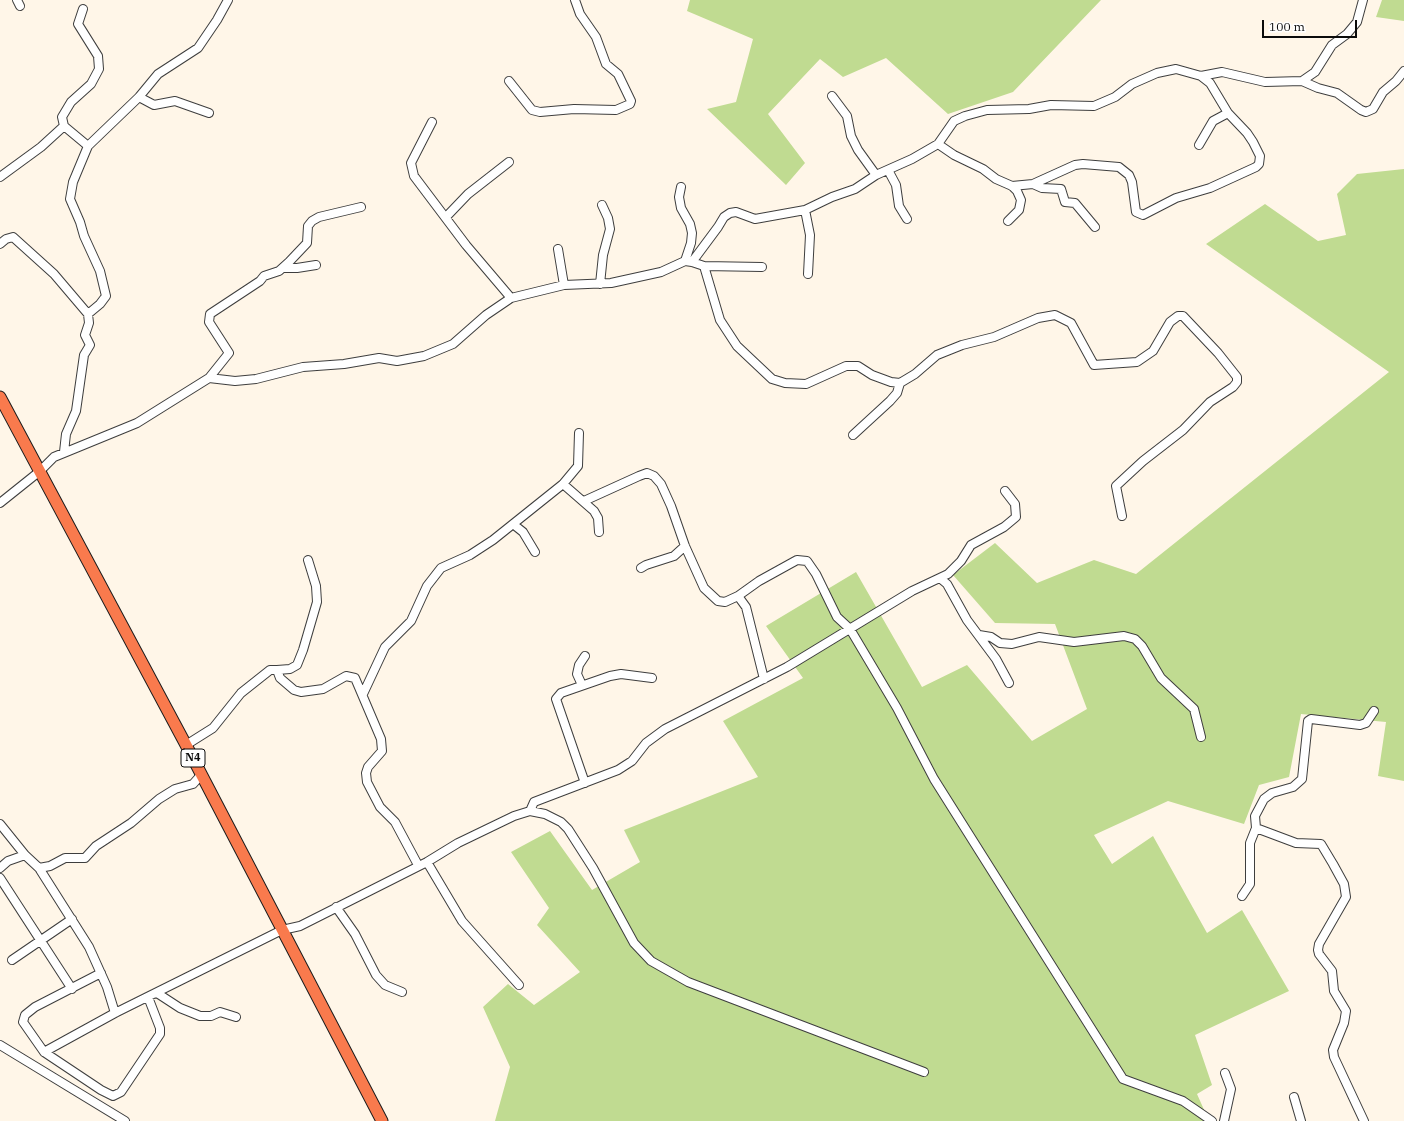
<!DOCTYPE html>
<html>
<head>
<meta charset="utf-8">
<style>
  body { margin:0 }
  #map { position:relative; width:1404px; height:1121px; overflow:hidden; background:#fff6e8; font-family:"IBM Plex Serif",serif }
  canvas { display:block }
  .scale { position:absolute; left:1262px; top:20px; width:95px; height:18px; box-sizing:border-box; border:2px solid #0b0b0b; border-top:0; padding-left:5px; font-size:12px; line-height:14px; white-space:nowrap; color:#0b0b0b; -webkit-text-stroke:3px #fff; paint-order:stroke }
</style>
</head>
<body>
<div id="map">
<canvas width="1404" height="1121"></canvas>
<div class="scale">100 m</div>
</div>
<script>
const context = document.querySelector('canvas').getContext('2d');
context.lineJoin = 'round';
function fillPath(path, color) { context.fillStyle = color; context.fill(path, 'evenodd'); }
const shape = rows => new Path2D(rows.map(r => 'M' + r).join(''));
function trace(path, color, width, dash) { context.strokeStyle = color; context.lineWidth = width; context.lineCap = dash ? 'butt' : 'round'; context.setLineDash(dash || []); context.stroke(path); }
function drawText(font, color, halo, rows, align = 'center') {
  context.font = font + ' "IBM Plex Serif",serif'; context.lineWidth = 4; context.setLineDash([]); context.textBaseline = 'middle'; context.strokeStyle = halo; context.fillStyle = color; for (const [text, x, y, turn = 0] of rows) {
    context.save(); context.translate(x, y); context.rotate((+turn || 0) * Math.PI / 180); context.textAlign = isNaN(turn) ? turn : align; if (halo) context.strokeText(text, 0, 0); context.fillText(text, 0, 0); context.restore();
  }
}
const forest = shape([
  [690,0,1101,0,1013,92,948,114,886,58,843,77,820,59,768,114,805,163,786,185,707,109,736,102,753,39,687,11],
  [1382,0,1404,0,1404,21,1376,17],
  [1404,169,1404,781,1378,776,1386,722,1301,714,1289,777,1259,785,1244,824,1168,801,1094,835,1112,864,1153,836,1207,933,1242,910,1289,991,1195,1035,1212,1085,1197,1094,1209,1121,495,1121,510,1067,483,1007,508,984,534,1005,580,972,537,925,549,908,511,852,550,831,592,890,640,862,624,830,758,777,723,721,803,678,766,626,856,572,922,687,967,665,1032,741,1087,709,1055,624,995,623,953,575,995,543,1037,583,1094,560,1136,574,1389,372,1206,244,1265,204,1318,241,1346,235,1337,194,1357,174]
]);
const minor = shape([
  [17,0,20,6],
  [509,81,532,110,540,112,574,109,616,110,630,104,631,101,618,74,606,64,596,37,580,14,575,0],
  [1302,81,1318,88,1337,93,1361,110,1366,112,1373,109,1383,92,1396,81,1404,71],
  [832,96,847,116,851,136,858,150,876,175],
  [139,97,154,105,175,101,209,113],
  [432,122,411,163,414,176,466,245,511,298],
  [64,126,88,146],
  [938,144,954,155,983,169,996,179,1012,186,1017,191,1021,200,1019,210,1008,221],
  [1199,145,1213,121,1228,113],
  [888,170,896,185,899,206,907,219],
  [0,177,41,147,64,126,62,117,71,102,91,84,99,69,98,56,78,24,83,9],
  [1033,184,1075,165,1083,164,1119,167,1129,175,1132,182,1136,212,1143,215,1176,198,1210,188,1256,167,1259,164,1260,156,1253,142,1247,133,1228,113,1210,83,1201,76],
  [1012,186,1033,184,1042,188,1061,189,1065,202,1075,203,1095,227],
  [681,187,679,197,681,208,690,224,692,233,691,243,685,261],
  [805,210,810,235,808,274],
  [446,217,468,194,509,162],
  [0,244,6,239,13,237,54,274,88,314,89,323,85,335,90,345,84,355,76,411,66,434,64,452],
  [558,249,564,285],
  [692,262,718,227,724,217,730,213,736,212,755,219,805,210,832,197,855,189,876,175,912,159,938,144,954,121,965,116,987,110,1029,109,1051,105,1094,106,1115,97,1132,84,1157,73,1176,69,1201,76,1222,72,1265,82,1302,81,1315,72,1332,45,1347,34,1357,22,1363,0],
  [704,266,762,267],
  [283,268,297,268,316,265],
  [600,284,603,255,610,229,608,218,602,205],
  [88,314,100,304,106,296,100,271,84,236,80,222,70,199,73,182,88,146,139,97,158,74,198,48,217,20,228,0],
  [209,378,229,353,209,322,210,314,260,281,264,276,279,271,289,262,307,243,308,226,312,221,319,217,361,207],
  [853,435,890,401,897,393,900,383],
  [563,484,594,511,598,518,599,532],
  [584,501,639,476,647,473,654,476,661,484,671,506,685,546,704,588,718,601,725,602,738,596,746,607,764,679],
  [0,503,40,471,54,457,137,423,209,378,235,381,256,379,303,367,344,364,379,358,397,361,424,356,453,344,486,315,511,298,564,285,611,283,661,272,685,261,692,262,704,266,720,320,737,346,772,379,785,383,806,384,846,366,858,366,872,375,891,382,900,383,915,374,937,355,962,345,994,337,1038,318,1055,315,1071,323,1094,365,1137,362,1153,351,1170,322,1178,316,1183,316,1218,353,1237,377,1237,382,1233,387,1210,402,1183,430,1143,461,1116,486,1122,516],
  [513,524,523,532,535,552],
  [641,568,646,565,674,556,685,546],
  [941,579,947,584,967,620,996,659,1009,683],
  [738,596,759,581,797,560,807,561,816,574,837,617,850,629,897,708,934,779,1123,1079,1183,1101,1212,1121],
  [979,635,991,637,1000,643,1012,644,1039,637,1074,642,1124,636,1135,639,1142,646,1161,678,1194,709,1201,737],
  [277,670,290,669,297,665,303,650,317,602,316,586,308,560],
  [582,685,577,674,579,665,585,656],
  [363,694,385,647,411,621,427,586,441,568,470,555,493,540,563,484,578,466,579,433],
  [186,745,213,728,241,693,270,670,277,670,280,678,294,690,301,692,323,689,346,676,355,678,381,739,382,751,368,767,366,773,367,782,380,807,395,822,418,865],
  [585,783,556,699,561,693,610,676,621,674,652,678],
  [530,811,545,814,561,822,568,829,593,868,634,943,651,961,688,982,924,1072],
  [0,824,25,855,39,868,89,947,107,987,115,1013],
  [1256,828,1255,816,1264,799,1272,793,1293,787,1302,779,1308,721,1311,719,1360,725,1366,723,1374,711],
  [427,862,462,921,519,985],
  [0,868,8,861,25,855],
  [39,868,50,866,65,858,85,858,96,846,131,823,159,799,175,789,193,784,201,775],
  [0,878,72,989],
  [1242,896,1250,884,1250,843,1256,828,1296,843,1321,844,1333,864,1344,884,1346,897,1319,944,1318,950,1319,954,1332,971,1334,991,1346,1011,1344,1023,1333,1050,1334,1057,1364,1121],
  [336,907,355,934,376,975,385,985,402,992],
  [12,960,72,919],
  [101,973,35,1007,25,1015,23,1022,44,1052,101,1090,113,1096,121,1092,160,1034,160,1028,148,997],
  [157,993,180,1008,200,1016,211,1016,220,1012,236,1017],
  [0,1045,125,1121],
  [44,1052,115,1013,282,930,300,926,427,862,458,843,514,816,530,811,534,802,618,770,632,761,646,743,665,729,787,667,912,591,948,574,961,561,971,545,1004,527,1016,517,1015,504,1005,491],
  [1294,1097,1301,1121],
  [1224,1121,1231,1089,1225,1073]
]);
const highway = shape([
  [0,397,186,745,382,1121]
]);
const shields = [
  [193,758,24]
];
const shieldNames = [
  ["N4",193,758]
];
fillPath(forest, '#c0db91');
trace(minor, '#3e3e3e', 10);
trace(highway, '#1c1c1c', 13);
trace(minor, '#fff', 8);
trace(highway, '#f97a4d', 11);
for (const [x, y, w] of shields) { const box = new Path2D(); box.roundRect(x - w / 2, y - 9, w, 18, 3); context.fillStyle = '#fff'; context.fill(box); trace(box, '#0b0b0b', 1); }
drawText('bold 11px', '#0b0b0b', null, shieldNames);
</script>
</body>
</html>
